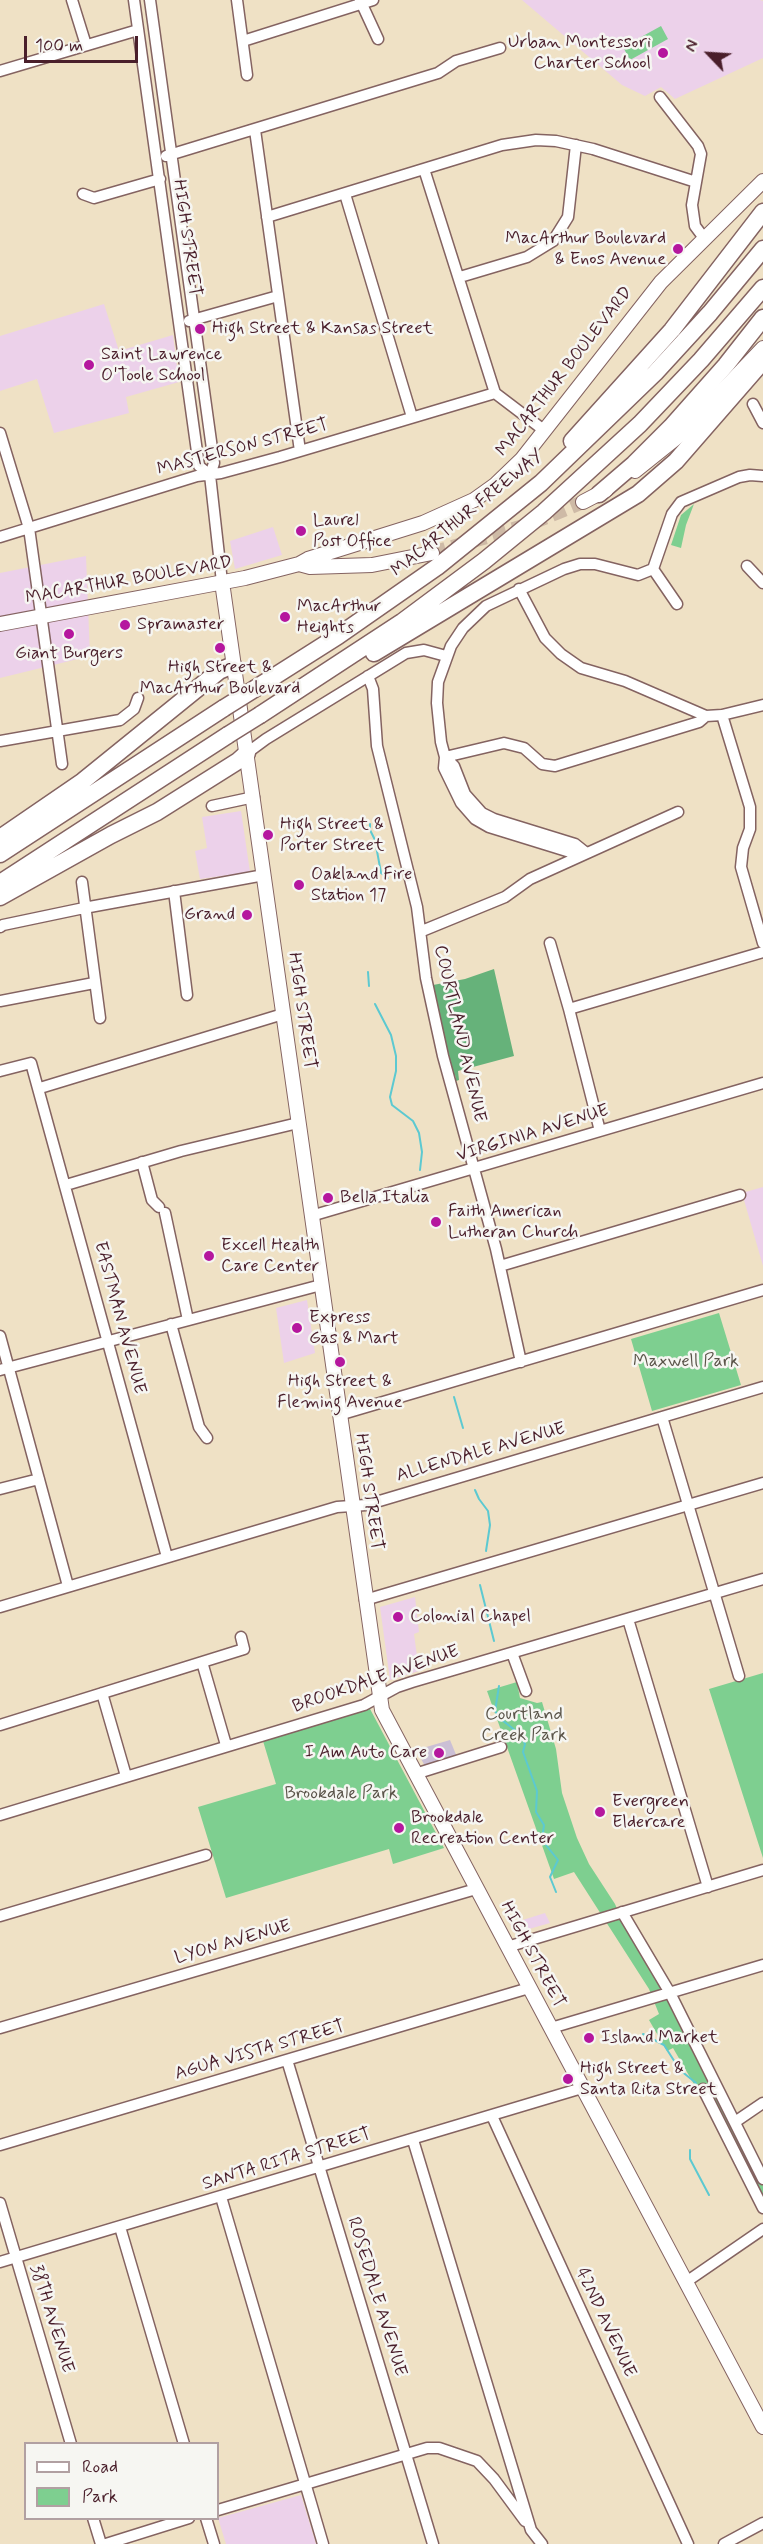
<!DOCTYPE html>
<html>
<head>
<meta charset="utf-8">
<style>
  body { margin:0 }
  #map { position:relative; width:763px; height:2544px; overflow:hidden; background:#efe1c5; font-family:Mynerve,sans-serif }
  canvas { display:block }
  .legend { position:absolute; left:24px; top:2442px; width:195px; height:78px; box-sizing:border-box; background:#f6f6f2; border:2px solid #b1a0a2; margin:0; padding:8px 10px; list-style:none; font-size:18px; color:#4a1f2b }
  .legend li { display:flex; align-items:center; gap:12px; height:30px }
  .legend b { width:30px; border:2px solid #b1a0a2 }
  .north { position:absolute; left:679px; top:24px; width:60px; height:60px; -webkit-text-stroke:4px #f6f6f2; paint-order:stroke; rotate:295deg; font-size:16px; font-weight:700; line-height:24px; text-align:center; color:#4a1f2b }
  .north::after { content:''; display:block; margin:auto; width:21px; height:27px; background:#4a1f2b; clip-path:polygon(50% 0,100% 100%,50% 72%,0 100%) }
  .scale { position:absolute; left:24px; top:36px; width:114px; height:27px; box-sizing:border-box; border:3px solid #4a1f2b; border-top:0; padding-left:8px; font-size:18px; line-height:21px; white-space:nowrap; color:#4a1f2b; -webkit-text-stroke:4px #f6f6f2; paint-order:stroke }
</style>
</head>
<body>
<div id="map">
<canvas width="763" height="2544"></canvas>
<ul class="legend">
<li><b style="height:8px;background:#fff"></b>Road</li>
<li><b style="height:16px;background:#7ecf90"></b>Park</li>
</ul>
<div class="north">N</div>
<div class="scale">100 m</div>
</div>
<script>
const context = document.querySelector('canvas').getContext('2d');
context.lineJoin = 'round';
function fillPath(path, color) { context.fillStyle = color; context.fill(path, 'evenodd'); }
const shape = rows => new Path2D(rows.map(r => 'M' + r).join(''));
function trace(path, color, width, dash) { context.strokeStyle = color; context.lineWidth = width; context.lineCap = dash ? 'butt' : 'round'; context.setLineDash(dash || []); context.stroke(path); }
function drawText(font, color, halo, rows, align = 'center') {
  context.font = font + ' Mynerve,sans-serif'; context.lineWidth = 5; context.setLineDash([]); context.textBaseline = 'middle'; context.strokeStyle = halo; context.fillStyle = color; for (const [text, x, y, turn = 0] of rows) {
    context.save(); context.translate(x, y); context.rotate((+turn || 0) * Math.PI / 180); context.textAlign = isNaN(turn) ? turn : align; if (halo) context.strokeText(text, 0, 0); context.fillText(text, 0, 0); context.restore();
  }
}
const built = shape([
  [522,0,760,0,763,1,763,58,675,99,661,87,645,96,622,85],
  [104,304,119,351,173,335,179,382,126,397,129,413,54,433,37,379,0,391,0,336],
  [273,527,282,555,235,569,230,541],
  [86,556,90,656,0,678,0,573],
  [241,811,250,872,200,879,195,851,207,848,202,817],
  [763,1187,763,1266,742,1193],
  [307,1300,315,1353,284,1363,276,1308],
  [415,1597,419,1632,414,1634,419,1671,390,1680,380,1607],
  [545,1913,550,1923,515,1933,510,1924],
  [301,2495,316,2544,226,2544,218,2518]
]);
const industrial = shape([
  [450,1740,457,1757,425,1766,416,1750]
]);
const green = shape([
  [661,26,668,39,630,60,623,47],
  [694,504,686,525,681,548,671,545,681,515],
  [719,1313,741,1385,652,1411,631,1339],
  [763,1673,763,1858,709,1689],
  [517,1682,520,1698,537,1703,542,1702,556,1749,562,1793,577,1838,589,1864,615,1904,624,1925,672,2003,763,2186,763,2203,673,2048,667,2051,649,2020,659,2014,649,1989,574,1872,554,1879,487,1691],
  [369,1707,444,1848,393,1864,389,1849,226,1898,198,1807,276,1784,263,1741]
]);
const forest = shape([
  [494,969,514,1056,458,1071,459,1080,456,1081,455,1075,452,1075,433,985,465,979]
]);
const stream = shape([
  [370,824,370,830,375,840,381,873,388,878],
  [368,972,369,986],
  [375,1004,391,1035,396,1056,396,1071,390,1097,392,1105,413,1121,419,1133,422,1152,420,1170],
  [454,1397,463,1428],
  [475,1490,479,1499,488,1511,490,1525,486,1551],
  [480,1585,494,1641],
  [499,1686,495,1711,502,1720,521,1735,525,1744,523,1752,537,1791,536,1812,544,1825,542,1840,558,1860,550,1877,556,1892],
  [643,2034,664,2045,680,2070,696,2083],
  [690,2150,690,2159,709,2195]
]);
const majorTunnel = shape([
  [432,553,527,525,583,502]
]);
const minor = shape([
  [72,0,86,45],
  [134,0,199,466,210,475],
  [150,0,214,463,210,475,222,582],
  [237,0,247,75],
  [360,0,378,39],
  [243,41,373,0],
  [0,71,138,30],
  [660,97,698,146,701,154,692,205,695,226,704,238],
  [255,130,300,451],
  [166,156,438,73,456,61,500,48],
  [424,169,495,393,545,431],
  [83,194,94,198,160,179],
  [345,194,412,417],
  [267,217,502,145,536,140,556,141,593,149,696,182],
  [460,277,527,257,553,241,568,217,576,145],
  [189,321,278,296],
  [753,404,763,423],
  [0,433,29,528,62,764],
  [0,537,197,476,221,473,280,457,495,393],
  [747,566,763,583],
  [653,569,677,604],
  [519,589,545,638,561,654,581,668,625,681,706,716,722,715,763,705],
  [368,676,373,689,377,746,417,907,426,978,443,1056,496,1249,521,1362],
  [722,715,750,807,750,829,743,848,741,867,763,943],
  [0,741,120,720,134,709,138,698],
  [247,753,266,739,406,653,424,650,446,656],
  [445,757,504,743,524,748,542,764,555,766,699,722,706,716],
  [445,757,454,766,465,794,482,813,494,819,575,844,585,852],
  [212,806,254,797],
  [585,852,570,852,489,827,475,819,461,803,444,768,445,757,441,742,437,703,438,682,451,646,463,628,486,606,564,569,580,564,595,564,638,575,653,569,672,514,681,502,739,477,750,475,763,476],
  [82,882,100,1018],
  [174,891,187,995],
  [0,927,3,925,84,908,264,875],
  [422,931,505,897,530,879,678,812],
  [550,943,569,1009,600,1131],
  [0,1001,94,983],
  [569,1009,763,952],
  [0,1071,31,1063,167,1557],
  [40,1088,283,1014],
  [142,1162,152,1200,159,1207],
  [66,1185,181,1151,298,1123],
  [165,1213,188,1320],
  [311,1216,763,1083],
  [500,1266,740,1195],
  [171,1324,199,1427,207,1438],
  [0,1336,68,1586],
  [0,1370,321,1285],
  [339,1415,763,1290],
  [662,1417,739,1676],
  [0,1489,39,1479],
  [365,1600,763,1483],
  [0,1607,337,1507,366,1505,763,1387],
  [628,1619,708,1887],
  [512,1653,526,1691],
  [202,1662,226,1745],
  [102,1693,126,1776],
  [0,1725,244,1649,241,1637],
  [415,1774,501,1747],
  [0,1815,364,1705,397,1687,412,1682,763,1579],
  [622,1912,670,1993,763,2179],
  [0,1916,206,1855],
  [507,1947,763,1870],
  [0,2028,476,1889],
  [551,2028,763,1965],
  [287,2060,433,2544],
  [703,2089,763,2208],
  [492,2116,688,2544],
  [735,2122,763,2103],
  [413,2140,531,2530,542,2544],
  [0,2145,529,1988],
  [221,2197,323,2544],
  [0,2203,71,2444],
  [120,2227,184,2444],
  [0,2262,582,2088],
  [686,2282,763,2229],
  [218,2510,427,2448,439,2448,477,2461,494,2479,525,2521],
  [93,2518,101,2544],
  [206,2518,214,2544],
  [106,2544,189,2518],
  [724,2544,763,2523]
]);
const major = shape([
  [635,471,680,435,763,348],
  [583,502,606,490],
  [299,564,310,567,372,565,432,553],
  [222,582,382,1710,763,2427],
  [0,624,245,578,299,564,308,559,423,523,474,500,495,485,522,459,661,282,763,181]
]);
const highway = shape([
  [572,441,672,330,763,212],
  [599,494,634,464,671,427,726,365,763,318],
  [374,653,638,494,676,461,763,361],
  [256,688,338,636,437,567,541,483,655,373,710,313,763,249],
  [260,715,402,622,484,561,544,512,640,424,701,360,763,288],
  [0,838,83,781,219,671,233,665],
  [0,854,224,708],
  [0,883,228,735],
  [0,897,111,835,157,812,238,761,247,753]
]);
const highwayBridge = shape([
  [224,708,256,688],
  [228,735,260,715]
]);
const markers = [
  [663,53,6,"#b5179e"],
  [678,249,6,"#b5179e"],
  [200,329,6,"#b5179e"],
  [89,365,6,"#b5179e"],
  [301,531,6,"#b5179e"],
  [285,617,6,"#b5179e"],
  [125,625,6,"#b5179e"],
  [69,634,6,"#b5179e"],
  [220,648,6,"#b5179e"],
  [268,835,6,"#b5179e"],
  [299,885,6,"#b5179e"],
  [247,915,6,"#b5179e"],
  [328,1198,6,"#b5179e"],
  [436,1222,6,"#b5179e"],
  [209,1256,6,"#b5179e"],
  [297,1328,6,"#b5179e"],
  [340,1362,6,"#b5179e"],
  [398,1617,6,"#b5179e"],
  [439,1753,6,"#b5179e"],
  [600,1812,6,"#b5179e"],
  [399,1828,6,"#b5179e"],
  [589,2038,6,"#b5179e"],
  [568,2079,6,"#b5179e"]
];
const poiNames = [
  ["Urban Montessori",651,43,"right"],
  ["Charter School",651,64,"right"],
  ["MacArthur Boulevard",666,239,"right"],
  ["& Enos Avenue",666,260,"right"],
  ["High Street & Kansas Street",212,329],
  ["Saint Lawrence",101,355],
  ["O'Toole School",101,376],
  ["Laurel",313,521],
  ["Post Office",313,542],
  ["MacArthur",297,607],
  ["Heights",297,628],
  ["Spramaster",137,625],
  ["Giant Burgers",69,654,"center"],
  ["High Street &",220,668,"center"],
  ["MacArthur Boulevard",220,689,"center"],
  ["High Street &",280,825],
  ["Porter Street",280,846],
  ["Oakland Fire",311,875],
  ["Station 17",311,896],
  ["Grand",235,915,"right"],
  ["Bella Italia",340,1198],
  ["Faith American",448,1212],
  ["Lutheran Church",448,1233],
  ["Excell Health",221,1246],
  ["Care Center",221,1267],
  ["Express",309,1318],
  ["Gas & Mart",309,1339],
  ["High Street &",340,1382,"center"],
  ["Fleming Avenue",340,1403,"center"],
  ["Colonial Chapel",410,1617],
  ["I Am Auto Care",427,1753,"right"],
  ["Evergreen",612,1802],
  ["Eldercare",612,1823],
  ["Brookdale",411,1818],
  ["Recreation Center",411,1839],
  ["Island Market",601,2038],
  ["High Street &",580,2069],
  ["Santa Rita Street",580,2090]
];
const streetNames = [
  ["HIGH STREET",186,238,82],
  ["MACARTHUR BOULEVARD",565,372,-52],
  ["MASTERSON STREET",243,448,-15],
  ["MACARTHUR FREEWAY",468,514,-39],
  ["MACARTHUR BOULEVARD",129,581,-10],
  ["HIGH STREET",301,1011,82],
  ["COURTLAND AVENUE",459,1034,77],
  ["VIRGINIA AVENUE",533,1134,-17],
  ["EASTMAN AVENUE",119,1318,75],
  ["ALLENDALE AVENUE",481,1453,-16],
  ["HIGH STREET",368,1492,82],
  ["BROOKDALE AVENUE",376,1680,-19],
  ["LYON AVENUE",233,1943,-16],
  ["HIGH STREET",532,1955,62],
  ["AGUA VISTA STREET",260,2051,-16],
  ["SANTA RITA STREET",287,2160,-17],
  ["ROSEDALE AVENUE",376,2297,73],
  ["38TH AVENUE",51,2319,73],
  ["42ND AVENUE",605,2323,65]
];
const parkNames = [
  ["Maxwell Park",686,1362],
  ["Courtland",524,1715],
  ["Creek Park",524,1736],
  ["Brookdale Park",341,1794]
];
fillPath(built, '#ecd1ea');
fillPath(industrial, '#cbbfd5');
fillPath(green, '#7ecf90');
fillPath(forest, '#66b27a');
trace(stream, '#5cc9d1', 2);
trace(majorTunnel, '#cebaa6', 14, [14, 7]);
trace(minor, '#846361', 13);
trace(major, '#846361', 16);
trace(highway, '#846361', 19);
trace(minor, '#fff', 10);
trace(major, '#fff', 14);
trace(highway, '#fff', 16);
trace(highwayBridge, '#846361', 19, []);
trace(highwayBridge, '#fff', 16);
for (const [x, y, r, color] of markers) { const dot = new Path2D(); dot.arc(x, y, r, 0, 2 * Math.PI); context.fillStyle = color; context.fill(dot); trace(dot, '#f6f6f2', 2); }
drawText('18px', '#4a1f2b', '#f6f6f2', poiNames, 'left');
drawText('18px', '#4a1f2b', '#f6f6f2', streetNames);
drawText('18px', '#5a5449', '#f6f6f2', parkNames);
</script>
</body>
</html>
